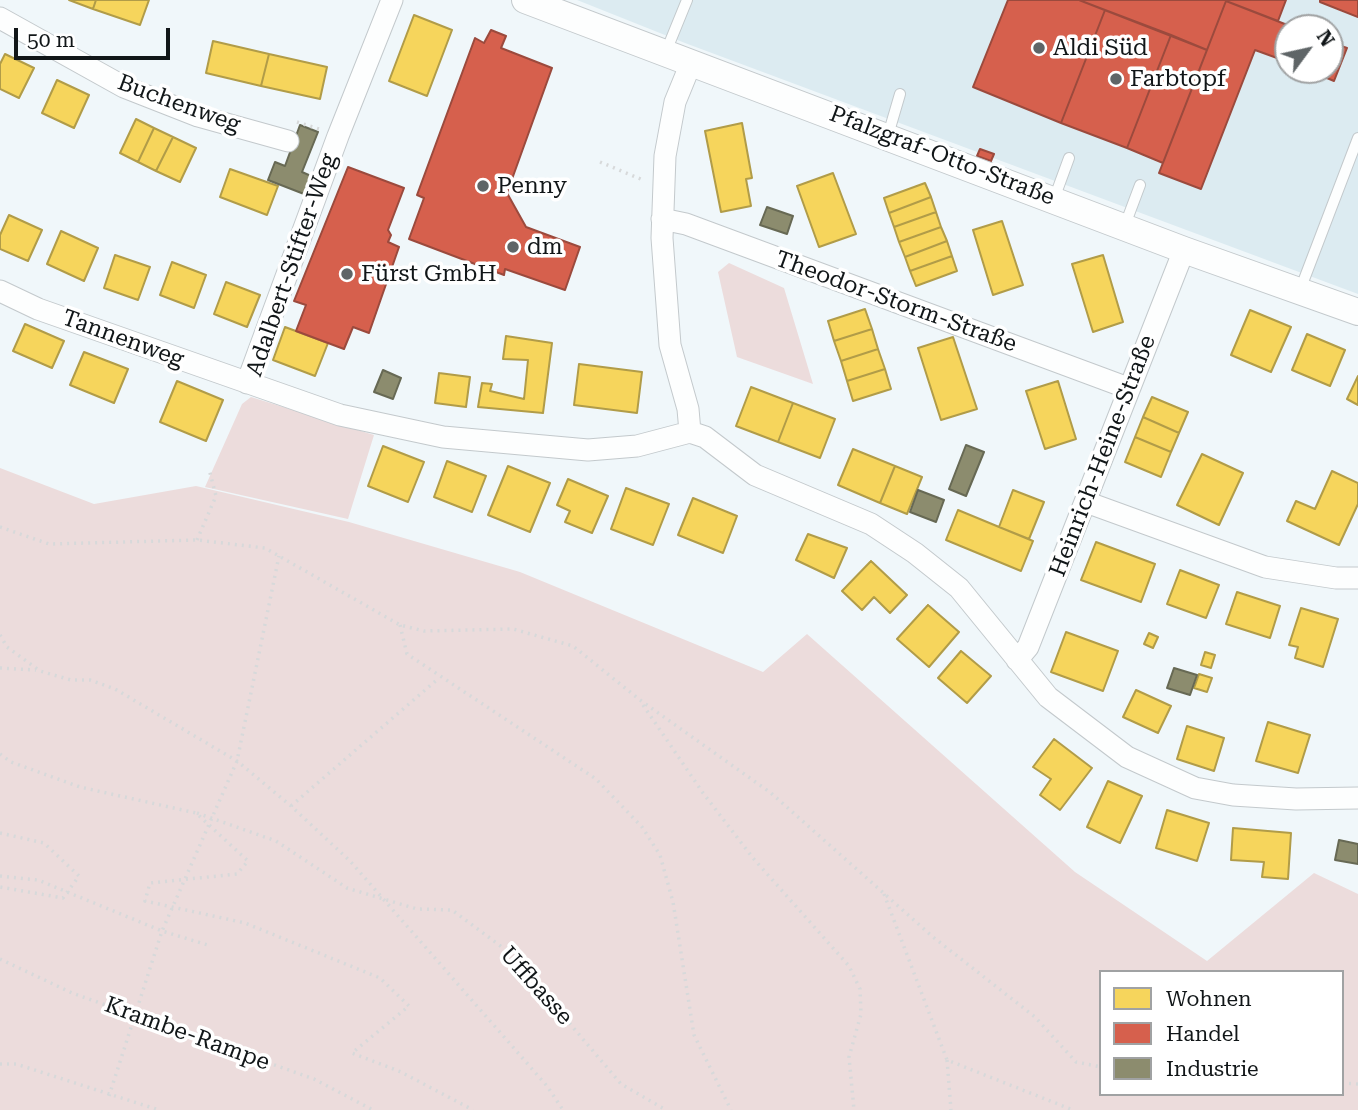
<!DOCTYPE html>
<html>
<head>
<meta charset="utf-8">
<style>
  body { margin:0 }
  #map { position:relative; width:1358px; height:1110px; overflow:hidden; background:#f0f7fa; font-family:"Roboto Serif",serif }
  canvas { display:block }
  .legend { position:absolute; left:1099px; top:970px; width:245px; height:126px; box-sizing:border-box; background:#fff; border:2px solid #a0a2a3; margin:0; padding:9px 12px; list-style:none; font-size:21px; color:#111618 }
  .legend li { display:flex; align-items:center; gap:14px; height:35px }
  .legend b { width:35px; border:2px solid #a0a2a3 }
  .north { position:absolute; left:1274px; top:14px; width:70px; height:70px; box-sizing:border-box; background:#fff; border:2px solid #a0a2a3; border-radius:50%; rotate:57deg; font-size:19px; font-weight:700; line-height:28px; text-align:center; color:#111618 }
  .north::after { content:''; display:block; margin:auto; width:24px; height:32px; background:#5f6567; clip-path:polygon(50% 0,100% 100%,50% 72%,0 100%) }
  .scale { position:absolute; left:14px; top:28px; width:156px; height:32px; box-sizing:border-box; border:4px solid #111618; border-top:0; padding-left:9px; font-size:21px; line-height:24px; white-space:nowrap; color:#111618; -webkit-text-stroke:5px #fff; paint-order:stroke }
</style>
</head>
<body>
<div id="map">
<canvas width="1358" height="1110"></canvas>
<ul class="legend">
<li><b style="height:19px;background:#f6d55c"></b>Wohnen</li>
<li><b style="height:19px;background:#d6604d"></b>Handel</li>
<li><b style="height:19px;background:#8c8c6e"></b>Industrie</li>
</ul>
<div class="north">N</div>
<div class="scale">50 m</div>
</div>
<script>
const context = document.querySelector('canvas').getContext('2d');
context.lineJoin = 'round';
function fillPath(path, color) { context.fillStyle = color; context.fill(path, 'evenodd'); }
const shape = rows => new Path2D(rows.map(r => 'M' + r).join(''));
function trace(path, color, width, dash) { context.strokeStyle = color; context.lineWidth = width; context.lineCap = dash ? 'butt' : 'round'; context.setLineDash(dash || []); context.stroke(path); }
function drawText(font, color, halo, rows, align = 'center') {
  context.font = font + ' "Roboto Serif",serif'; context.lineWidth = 7; context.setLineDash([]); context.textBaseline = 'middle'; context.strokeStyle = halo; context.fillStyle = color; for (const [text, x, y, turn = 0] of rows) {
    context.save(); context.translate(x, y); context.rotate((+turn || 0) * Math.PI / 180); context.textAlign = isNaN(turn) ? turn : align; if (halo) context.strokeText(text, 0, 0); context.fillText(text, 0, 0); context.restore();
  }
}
const built = shape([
  [577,0,1358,0,1358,294,685,43],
  [1288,28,1330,28,1330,70,1288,70]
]);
const green = shape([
  [729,263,784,288,813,384,737,357,718,272],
  [251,397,374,435,348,519,205,487,242,404],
  [0,468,94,504,196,486,349,522,520,572,763,672,807,634,1075,872,1207,961,1314,873,1358,894,1358,1110,0,1110],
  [1101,972,1342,972,1342,1094,1101,1094]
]);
const homes = shape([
  [69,0,96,0,93,9,69,0],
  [96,0,149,0,140,25,93,9,96,0],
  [414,15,452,30,427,96,389,81,414,15],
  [213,41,269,54,261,86,206,73,213,41],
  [5,54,34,68,19,98,0,89,0,64,5,54],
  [269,54,327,67,320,99,261,86,269,54],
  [57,80,89,95,74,128,42,113,57,80],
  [136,119,154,128,138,162,120,153,136,119],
  [742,123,752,178,746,179,751,206,721,212,705,131,742,123],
  [154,128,173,137,156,171,138,162,154,128],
  [173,137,196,148,180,182,156,171,173,137],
  [230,169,278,186,267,215,220,197,230,169],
  [833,173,856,234,819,247,797,186,833,173],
  [925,183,931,197,889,213,884,198,925,183],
  [931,197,936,212,894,227,889,213,931,197],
  [936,212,941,227,899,242,894,227,936,212],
  [9,215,42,230,28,261,0,249,0,235,9,215],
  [1002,221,1023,285,993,295,973,230,1002,221],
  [941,227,947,241,905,257,899,242,941,227],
  [61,231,98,248,84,281,47,264,61,231],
  [947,241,952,256,910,271,905,257,947,241],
  [115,255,150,267,138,300,104,288,115,255],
  [1103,255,1123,322,1093,332,1072,264,1103,255],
  [952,256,957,271,916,286,910,271,952,256],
  [172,262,206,275,194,308,160,295,172,262],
  [226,282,260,295,247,327,214,314,226,282],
  [865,309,872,329,834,341,828,321,865,309],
  [1250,310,1291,327,1271,372,1231,355,1250,310],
  [25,324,64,341,52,368,13,351,25,324],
  [285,327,328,343,315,376,273,360,285,327],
  [872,329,878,349,841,361,834,341,872,329],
  [1307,334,1345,350,1330,386,1292,370,1307,334],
  [506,336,552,343,543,413,478,407,482,383,492,384,490,391,524,399,528,360,503,359,506,336],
  [953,337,977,409,941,420,918,348,953,337],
  [878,349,885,369,847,381,841,361,878,349],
  [84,352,128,369,114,403,70,385,84,352],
  [579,364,642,372,637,413,574,405,579,364],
  [885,369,891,389,853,401,847,381,885,369],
  [439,373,470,377,466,407,435,403,439,373],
  [1358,376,1358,405,1347,399,1358,376],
  [177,381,223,400,206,441,160,422,177,381],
  [1058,381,1076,439,1045,449,1026,391,1058,381],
  [751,387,793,403,778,442,736,426,751,387],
  [1152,397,1188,412,1179,433,1143,417,1152,397],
  [793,403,835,419,820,458,778,442,793,403],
  [1143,417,1179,433,1171,452,1135,437,1143,417],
  [1135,437,1171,452,1161,477,1125,462,1135,437],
  [383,446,424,462,408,502,368,486,383,446],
  [853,449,895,466,880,503,838,485,853,449],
  [1202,454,1243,473,1219,525,1177,505,1202,454],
  [447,461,486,476,472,512,434,497,447,461],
  [508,466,550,483,530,532,488,515,508,466],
  [895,466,922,477,907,514,880,503,895,466],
  [1332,471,1358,483,1358,504,1339,545,1287,521,1296,501,1315,509,1332,471],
  [568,479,608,496,592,533,565,522,570,511,557,505,568,479],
  [626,488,669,504,653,545,611,529,626,488],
  [1013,490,1044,502,1029,539,999,527,1013,490],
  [693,498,737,516,723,553,678,535,693,498],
  [958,510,1033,541,1021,571,946,540,958,510],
  [808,534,847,548,834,578,796,560,808,534],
  [1096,542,1155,564,1141,602,1081,580,1096,542],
  [871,561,907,595,890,613,874,597,862,610,842,591,871,561],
  [1180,570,1219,585,1206,618,1167,604,1180,570],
  [1237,592,1280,606,1270,638,1226,624,1237,592],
  [928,605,959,632,929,667,897,639,928,605],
  [1301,608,1338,619,1323,667,1295,658,1298,647,1289,645,1301,608],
  [1066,632,1118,651,1103,691,1051,672,1066,632],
  [1149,633,1158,637,1153,648,1144,644,1149,633],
  [961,651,991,676,967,703,938,678,961,651],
  [1205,652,1215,655,1211,668,1201,665,1205,652],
  [1199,674,1212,678,1207,692,1194,688,1199,674],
  [1136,690,1171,706,1158,733,1123,717,1136,690],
  [1268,722,1310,735,1298,773,1256,761,1268,722],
  [1187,726,1224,738,1214,771,1177,759,1187,726],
  [1054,739,1092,768,1060,810,1040,795,1051,779,1033,767,1054,739],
  [1108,781,1142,796,1120,843,1087,827,1108,781],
  [1167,810,1209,823,1197,861,1156,848,1167,810],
  [1233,828,1291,833,1288,879,1262,877,1264,862,1231,860,1233,828]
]);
const shops = shape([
  [1008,0,1079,0,1105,10,1061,123,973,87,1008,0],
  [1079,0,1286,0,1278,21,1226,1,1207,50,1079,0],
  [1320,0,1358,0,1358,17,1320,2,1320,0],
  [1226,1,1295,28,1288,28,1288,62,1255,50,1201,189,1159,173,1226,1],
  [1105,10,1171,35,1127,148,1061,123,1105,10],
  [491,30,506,36,501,48,552,68,507,193,526,227,580,247,565,290,505,269,504,275,409,239,424,198,417,195,475,38,484,43,491,30],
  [1171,35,1207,50,1163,163,1127,148,1171,35],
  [1330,42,1347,48,1334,81,1308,70,1330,70,1330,42],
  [980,149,994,154,991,161,977,156,980,149],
  [348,167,404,188,388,230,391,235,388,242,399,247,369,333,353,327,344,349,296,331,306,305,294,301,348,167]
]);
const industry = shape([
  [300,125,318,132,302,172,311,176,304,194,268,180,275,162,285,166,300,125],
  [767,207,793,216,787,234,760,225,767,207],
  [383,370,401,378,393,399,374,392,383,370],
  [966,445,984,452,966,496,949,489,966,445],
  [918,490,944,500,936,522,910,512,918,490],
  [1174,668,1197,675,1190,695,1167,688,1174,668],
  [1339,840,1358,844,1358,864,1335,860,1339,840]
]);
const path = shape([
  [297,122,319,129],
  [600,162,643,180],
  [0,527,49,544,197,540,265,548,400,625,424,631,513,629,573,646,640,700,771,793,933,937,1035,1017,1076,1062,1101,1067],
  [197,540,216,496,209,469],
  [400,625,407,654,596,779,642,827,660,855,673,902,694,1035,731,1110],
  [0,635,7,647,40,671,71,680,90,680,115,689,237,761,291,806,350,861,547,1086,563,1110],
  [0,668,36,670],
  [643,705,703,793,753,858,849,966,860,989,861,1014,849,1057,854,1110],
  [0,754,11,762,80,787,196,813,248,861,237,874,150,883,145,901,245,923,380,978,409,1006,352,1053,401,1072,473,1110],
  [291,806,439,678],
  [197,813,276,841,347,888,417,909,452,910,510,953,621,1084,666,1110],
  [0,833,44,843,79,876,63,898,0,887],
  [0,876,38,880,162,931,211,946],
  [884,894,947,1060,1073,1110],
  [0,959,72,993,314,1079,373,1110],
  [947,1060,951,1110],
  [0,1064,16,1064,159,1110],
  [1342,1083,1358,1084],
  [109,1096,162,931,237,761,279,556]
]);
const service = shape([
  [665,54,687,0],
  [888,135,900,94],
  [1054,199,1069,158],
  [1125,225,1140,185],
  [1300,290,1358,138]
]);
const minor = shape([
  [0,18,124,87,198,116,288,141],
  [662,219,686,224,1128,388],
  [0,291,38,309,340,415,443,437,588,450,637,446,690,432],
  [247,383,338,136,392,0],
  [690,432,705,437,755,475,871,524,915,553,959,588,1048,697,1127,757,1195,788,1233,795,1296,799,1358,798],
  [690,432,688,409,670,345,662,238,665,156,675,102,691,63],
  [1086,502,1265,567,1336,578,1358,578],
  [1017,660,1028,647,1184,250]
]);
const tertiary = shape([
  [525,0,1184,250,1358,312]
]);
const markers = [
  [1039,48,7,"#5f6567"],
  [1116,79,7,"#5f6567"],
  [483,186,7,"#5f6567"],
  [513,247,7,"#5f6567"],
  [347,274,7,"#5f6567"]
];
const poiNames = [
  ["Aldi Süd",1053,48],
  ["Farbtopf",1130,79],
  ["Penny",497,186],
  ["dm",527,247],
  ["Fürst GmbH",361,274]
];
const streetNames = [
  ["Buchenweg",179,104,20],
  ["Pfalzgraf-Otto-Straße",942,156,21],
  ["Adalbert-Stifter-Weg",292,265,-71],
  ["Theodor-Storm-Straße",896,302,20],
  ["Tannenweg",123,339,20],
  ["Heinrich-Heine-Straße",1103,456,-69],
  ["Uffbasse",536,986,48],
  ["Krambe-Rampe",187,1034,20]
];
fillPath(built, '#dcebf1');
fillPath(green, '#ecdcdc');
fillPath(homes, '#f6d55c');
trace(homes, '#b19c48', 2);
fillPath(shops, '#d6604d');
trace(shops, '#9b4a3d', 2);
fillPath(industry, '#8c8c6e');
trace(industry, '#676954', 2);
trace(service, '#c3c9cc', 12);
trace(minor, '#c3c9cc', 23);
trace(tertiary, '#c3c9cc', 28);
trace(path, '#d7d9da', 3.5, [2, 5]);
trace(service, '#fdfefe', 10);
trace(minor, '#fdfefe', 21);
trace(tertiary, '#fdfefe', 26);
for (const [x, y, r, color] of markers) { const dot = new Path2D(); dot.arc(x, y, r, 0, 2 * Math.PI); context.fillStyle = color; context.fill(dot); trace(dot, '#fff', 2.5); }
drawText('23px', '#111618', '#fff', poiNames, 'left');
drawText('23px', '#111618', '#fff', streetNames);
</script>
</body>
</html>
